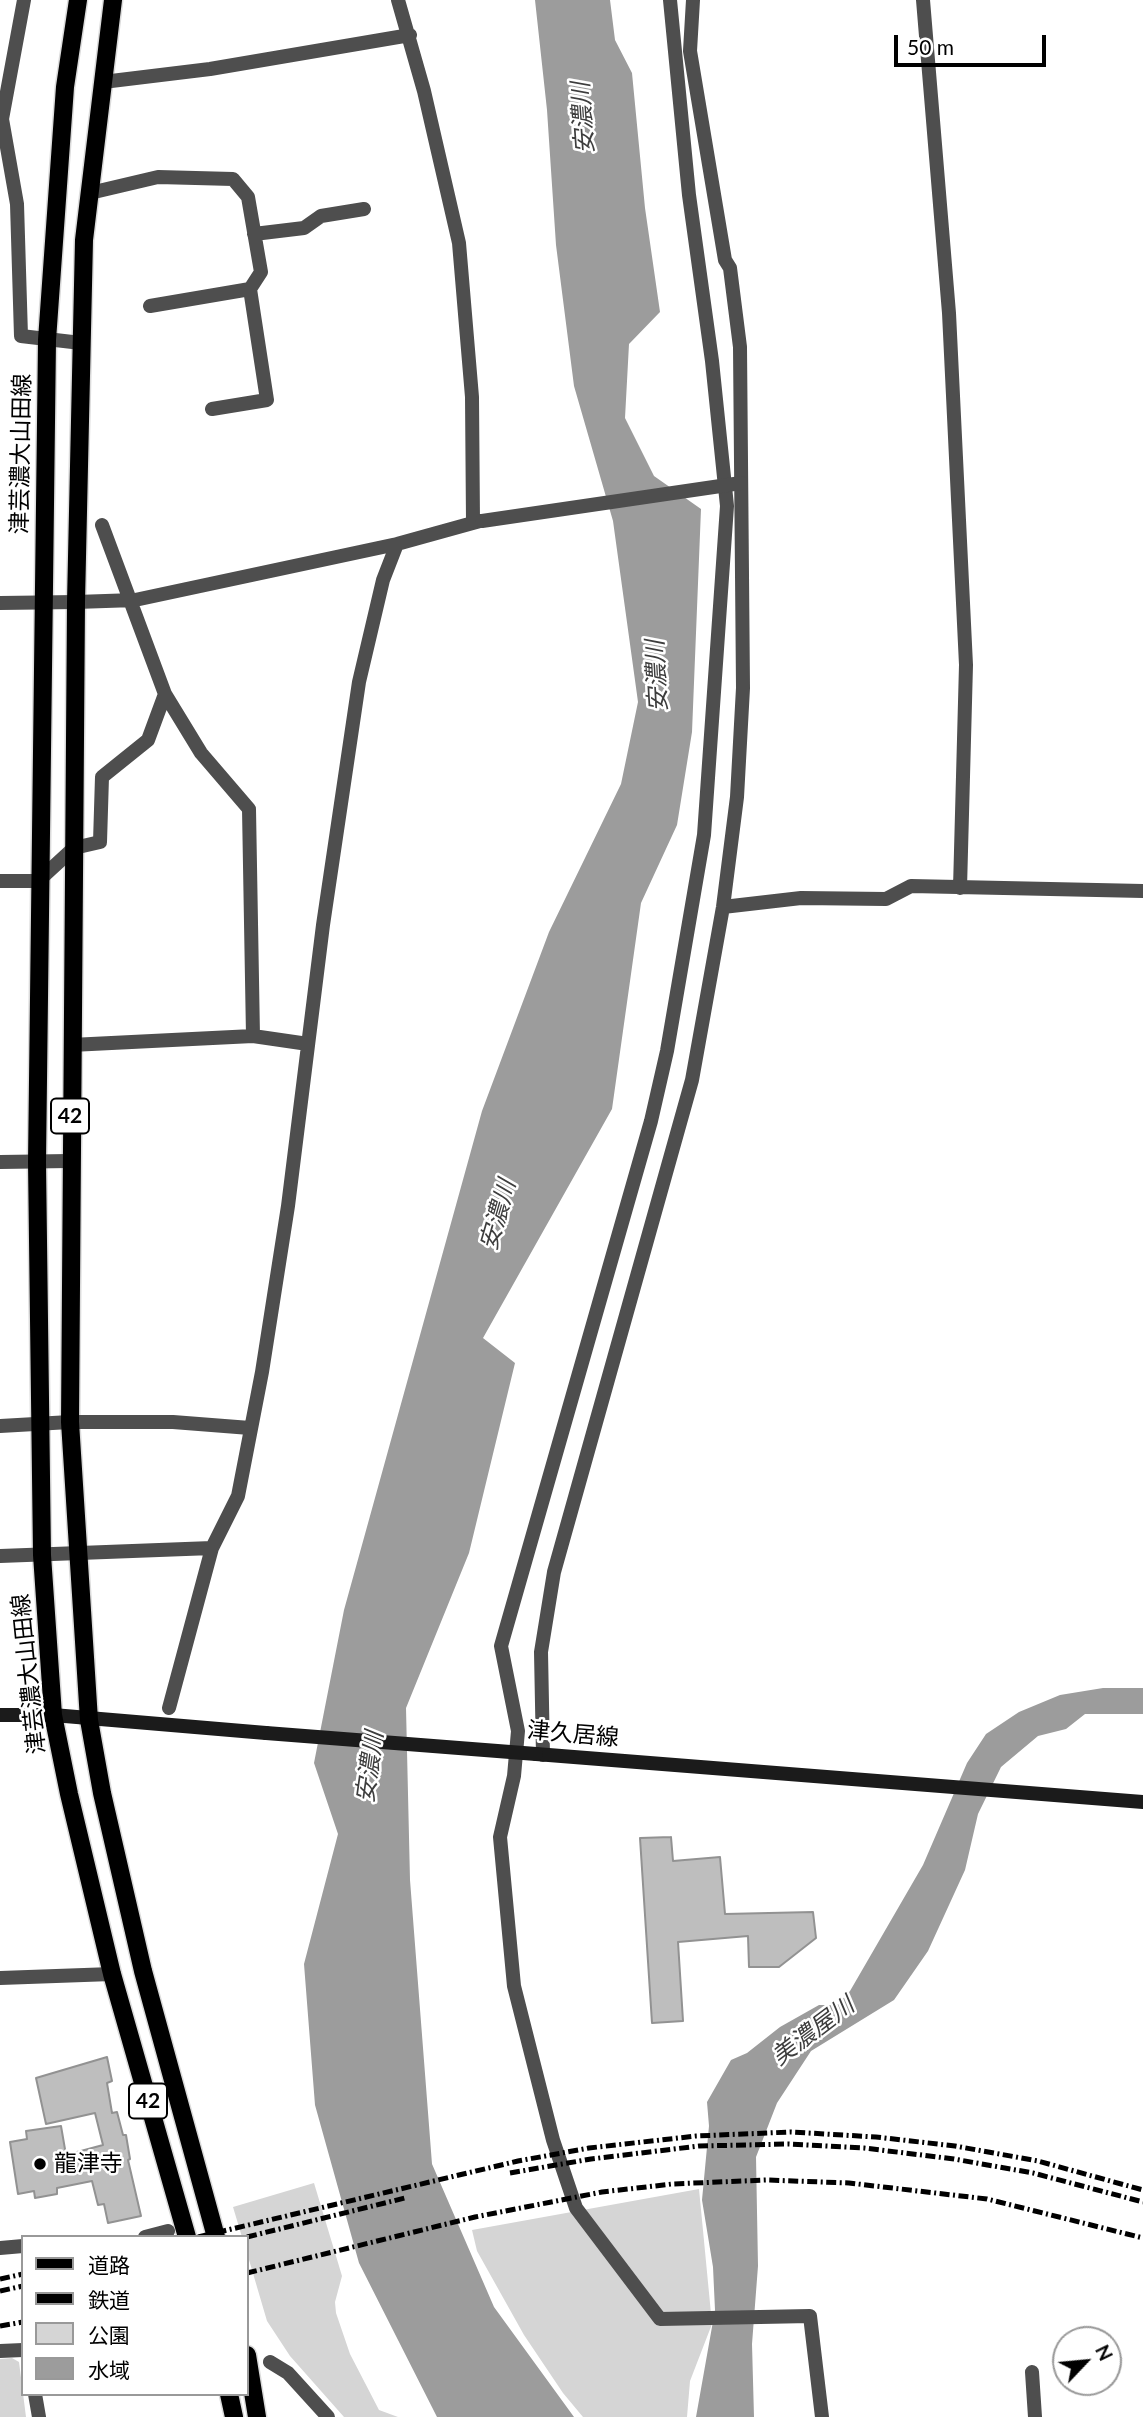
<!DOCTYPE html>
<html>
<head>
<meta charset="utf-8">
<style>
  body { margin:0 }
  #map { position:relative; width:1143px; height:2417px; overflow:hidden; background:#fff; font-family:Lato,"Noto Sans JP",sans-serif }
  canvas { display:block }
  .legend { position:absolute; left:21px; top:2235px; width:228px; height:161px; box-sizing:border-box; background:#fff; border:2px solid #999; margin:0; padding:9px 12px; list-style:none; font-size:21px; color:#000 }
  .legend li { display:flex; align-items:center; gap:14px; height:35px }
  .legend b { width:35px; border:2px solid #999 }
  .north { position:absolute; left:1052px; top:2326px; width:70px; height:70px; box-sizing:border-box; background:#fff; border:2px solid #999; border-radius:50%; rotate:64deg; font-size:19px; font-weight:700; line-height:28px; text-align:center; color:#000 }
  .north::after { content:''; display:block; margin:auto; width:24px; height:32px; background:#000; clip-path:polygon(50% 0,100% 100%,50% 72%,0 100%) }
  .scale { position:absolute; left:894px; top:35px; width:152px; height:32px; box-sizing:border-box; border:4px solid #000; border-top:0; padding-left:9px; font-size:21px; line-height:24px; white-space:nowrap; color:#000; -webkit-text-stroke:5px #fff; paint-order:stroke }
</style>
</head>
<body>
<div id="map">
<canvas width="1143" height="2417"></canvas>
<ul class="legend">
<li><b style="height:9px;background:#000"></b>道路</li>
<li><b style="height:9px;background:#000"></b>鉄道</li>
<li><b style="height:19px;background:#d5d5d5"></b>公園</li>
<li><b style="height:19px;background:#9c9c9c"></b>水域</li>
</ul>
<div class="north">N</div>
<div class="scale">50 m</div>
</div>
<script>
const context = document.querySelector('canvas').getContext('2d');
context.lineJoin = 'round';
function fillPath(path, color) { context.fillStyle = color; context.fill(path, 'evenodd'); }
const shape = rows => new Path2D(rows.map(r => 'M' + r).join(''));
function trace(path, color, width, dash) { context.strokeStyle = color; context.lineWidth = width; context.lineCap = dash ? 'butt' : 'round'; context.setLineDash(dash || []); context.stroke(path); }
function drawText(font, color, halo, rows, align = 'center') {
  context.font = font + ' Lato,"Noto Sans JP",sans-serif'; context.lineWidth = 5; context.setLineDash([]); context.textBaseline = 'middle'; context.strokeStyle = halo; context.fillStyle = color; for (const [text, x, y, turn = 0] of rows) {
    context.save(); context.translate(x, y); context.rotate((+turn || 0) * Math.PI / 180); context.textAlign = isNaN(turn) ? turn : align; if (halo) context.strokeText(text, 0, 0); context.fillText(text, 0, 0); context.restore();
  }
}
const green = shape([
  [314,2183,342,2276,335,2302,336,2313,350,2354,379,2410,398,2417,344,2417,290,2356,267,2321,247,2253,247,2237,242,2237,233,2207],
  [699,2189,712,2324,690,2381,687,2417,583,2417,563,2393,524,2335,477,2251,472,2230],
  [12,2358,19,2362,26,2417,0,2417,0,2359]
]);
const water = shape([
  [535,0,610,0,615,40,632,73,645,208,660,312,629,344,625,418,654,476,701,509,692,732,677,825,641,903,612,1109,483,1338,515,1363,469,1553,406,1708,410,1880,432,2164,494,2307,574,2417,437,2417,359,2263,315,2105,304,1964,338,1834,314,1763,344,1610,482,1111,549,932,621,784,638,702,613,521,574,386,556,245,547,110],
  [1103,1688,1143,1688,1143,1714,1085,1714,1066,1729,1038,1736,1001,1767,978,1814,965,1870,928,1951,894,2000,811,2051,777,2103,756,2157,758,2266,752,2344,754,2417,696,2417,715,2310,713,2267,702,2200,709,2126,707,2102,731,2060,747,2053,780,2027,819,2005,837,2005,850,1991,923,1865,967,1763,986,1734,1019,1712,1060,1695]
]);
const building = shape([
  [671,1837,673,1861,720,1857,725,1914,813,1912,816,1938,779,1967,749,1967,748,1936,678,1942,683,2021,652,2023,640,1838,671,1837],
  [107,2057,112,2081,107,2083,112,2113,117,2112,123,2135,126,2135,130,2159,128,2160,141,2216,108,2223,104,2204,98,2205,92,2181,57,2188,57,2194,35,2198,34,2191,18,2194,10,2142,27,2139,26,2131,61,2126,66,2155,103,2145,95,2113,46,2124,36,2078,107,2057]
]);
const minor = shape([
  [24,0,2,119,17,204,21,336,81,343],
  [398,0,424,91,459,243,472,397,473,522],
  [670,0,689,195,712,361,727,506,704,835,667,1051,651,1121,501,1646,518,1731,514,1776,500,1837,514,1986,553,2140,576,2208,660,2319,810,2316,822,2417],
  [923,0,949,313,966,665,960,888],
  [103,82,210,69,410,35],
  [90,193,158,177,233,179,248,197,261,272,250,289,150,306],
  [254,234,304,228,321,216,364,209],
  [212,409,267,400,250,289],
  [102,525,165,694,201,753,249,809,253,1036],
  [76,602,135,600,397,544,480,521],
  [0,881,38,881,74,848,100,842,102,777,148,740,165,694],
  [723,907,801,898,886,899,911,886,1143,891],
  [71,1045,253,1036,308,1044],
  [0,1162,69,1161],
  [0,1426,70,1422,173,1422,250,1428],
  [0,1556,212,1548],
  [169,1708,212,1548,238,1496,262,1372,288,1206,323,925,359,682,383,580,397,544],
  [543,1755,541,1652,554,1572,692,1080,723,907,737,797,743,688,740,347,730,268,725,260,690,51,693,0],
  [0,1978,112,1974],
  [145,2237,168,2231],
  [0,2248,23,2246],
  [0,2351,23,2350],
  [270,2362,288,2373,328,2417],
  [1032,2372,1035,2417],
  [35,2394,39,2417]
]);
const tertiary = shape([
  [0,603,76,602]
]);
const secondary = shape([
  [0,1715,53,1715,266,1733],
  [536,1754,1143,1802]
]);
const primary = shape([
  [78,0,65,87,47,340,37,1162,42,1555,53,1715,69,1794,112,1974,187,2237],
  [113,0,84,240,76,602,70,1422,89,1720,102,1793,143,1971,216,2237],
  [247,2355,257,2417],
  [229,2394,234,2417]
]);
const rail = shape([
  [510,2173,591,2159,699,2146,789,2144,864,2148,954,2159,1033,2173,1143,2202],
  [198,2237,518,2161,589,2148,696,2136,791,2132,876,2137,955,2146,1038,2161,1143,2190],
  [247,2237,405,2198],
  [247,2273,475,2217,602,2192,672,2184,766,2180,849,2183,987,2199,1143,2238],
  [0,2279,23,2274],
  [0,2291,23,2286],
  [0,2326,23,2322]
]);
const minorBridge = shape([
  [482,521,741,483]
]);
const secondaryBridge = shape([
  [266,1733,536,1754]
]);
const markers = [
  [40,2164,7,"#000"]
];
const shields = [
  [70,1116,38],
  [148,2101,38]
];
const shieldNames = [
  ["42",70,1116],
  ["42",148,2101]
];
const streetNames = [
  ["津芸濃大山田線",21,454,-89],
  ["津芸濃大山田線",29,1674,-96],
  ["津久居線",573,1734,5]
];
const poiNames = [
  ["龍津寺",54,2164]
];
const waterNames = [
  ["安濃川",583,118,-94],
  ["安濃川",657,676,-93],
  ["安濃川",498,1215,-74],
  ["安濃川",370,1767,-82],
  ["美濃屋川",813,2031,-37]
];
fillPath(green, '#d5d5d5');
fillPath(water, '#9c9c9c');
fillPath(building, '#bebebe');
trace(building, '#929292', 2);
trace(primary, '#dbdbdb', 21);
trace(minor, '#4e4e4e', 14);
trace(tertiary, '#4e4e4e', 14);
trace(secondary, '#1b1b1b', 14);
trace(primary, '#000', 18);
trace(rail, '#000', 5, [10, 3.5, 2, 3.5]);
trace(minorBridge, '#4e4e4e', 14);
trace(secondaryBridge, '#1b1b1b', 14);
for (const [x, y, r, color] of markers) { const dot = new Path2D(); dot.arc(x, y, r, 0, 2 * Math.PI); context.fillStyle = color; context.fill(dot); trace(dot, '#fff', 2.5); }
for (const [x, y, w] of shields) { const box = new Path2D(); box.roundRect(x - w / 2, y - 17.5, w, 35, 5); context.fillStyle = '#fff'; context.fill(box); trace(box, '#000', 2); }
drawText('bold 21px', '#000', null, shieldNames);
drawText('23px', '#000', '#fff', streetNames);
drawText('23px', '#000', '#fff', poiNames, 'left');
drawText('italic 24px', '#3d3d3d', '#fff', waterNames);
</script>
</body>
</html>
